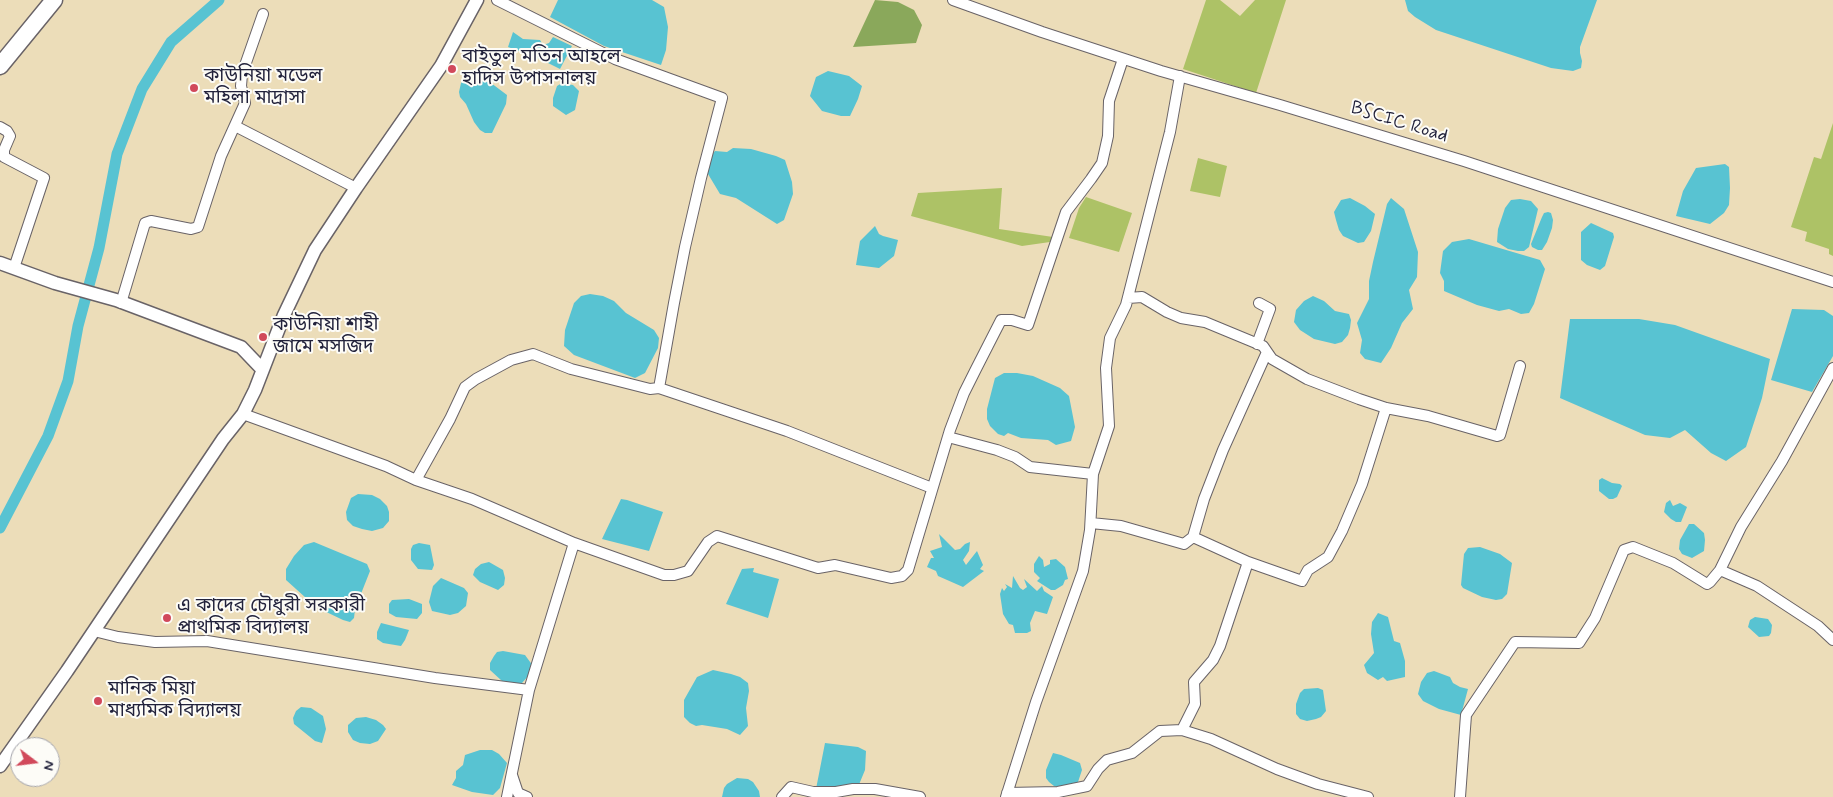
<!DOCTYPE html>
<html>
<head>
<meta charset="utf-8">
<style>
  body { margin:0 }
  #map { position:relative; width:1833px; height:797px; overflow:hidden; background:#ecddb9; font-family:Mynerve,sans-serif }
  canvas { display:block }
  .north { position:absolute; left:10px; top:737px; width:50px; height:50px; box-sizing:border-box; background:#fdfcf7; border:1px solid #a5a5ac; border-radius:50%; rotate:105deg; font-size:14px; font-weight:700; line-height:20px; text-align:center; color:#22223b }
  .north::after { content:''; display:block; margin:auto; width:18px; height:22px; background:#d1495b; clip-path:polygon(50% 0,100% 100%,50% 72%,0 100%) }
</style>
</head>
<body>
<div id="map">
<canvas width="1833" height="797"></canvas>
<div class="north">N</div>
</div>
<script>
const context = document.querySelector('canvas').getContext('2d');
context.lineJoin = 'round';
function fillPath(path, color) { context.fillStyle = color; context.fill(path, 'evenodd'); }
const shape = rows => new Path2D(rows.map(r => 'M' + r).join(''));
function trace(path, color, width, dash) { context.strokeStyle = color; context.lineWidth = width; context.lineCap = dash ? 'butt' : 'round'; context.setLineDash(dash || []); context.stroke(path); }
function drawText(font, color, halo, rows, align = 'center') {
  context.font = font + ' Mynerve,"Noto Sans Bengali",sans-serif'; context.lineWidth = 4; context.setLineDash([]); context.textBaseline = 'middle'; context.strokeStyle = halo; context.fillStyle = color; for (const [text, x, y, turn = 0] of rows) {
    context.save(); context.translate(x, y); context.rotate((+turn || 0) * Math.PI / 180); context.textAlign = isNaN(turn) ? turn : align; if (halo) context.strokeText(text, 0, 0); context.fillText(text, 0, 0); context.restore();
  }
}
const green = shape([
  [1206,0,1220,0,1240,16,1255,0,1286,0,1256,93,1183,69],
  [1833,123,1833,256,1829,254,1829,249,1805,241,1807,232,1791,227,1814,157,1821,159],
  [1198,158,1227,166,1220,197,1190,191],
  [1002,188,999,229,1053,237,1050,242,1022,246,911,216,918,193],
  [1086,197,1132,213,1119,252,1069,238,1079,208]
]);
const forest = shape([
  [875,0,898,2,914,10,922,25,916,43,853,47]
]);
const water = shape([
  [558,0,652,0,664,7,668,27,666,50,661,65,604,46,550,17],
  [1405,0,1597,0,1580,47,1580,53,1582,61,1581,68,1573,71,1551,68,1436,30,1415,17,1408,11],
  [513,32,523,39,540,40,543,45,549,43,553,37,572,46,560,69,536,57,508,47],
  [828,71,849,76,862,86,858,99,850,116,841,116,822,111,810,96,816,77],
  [467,76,491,83,507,95,506,104,492,133,485,133,480,130,474,122,466,104,460,97,459,92,461,83],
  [562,83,573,85,579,91,575,110,566,115,553,106,553,98,557,86],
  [733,148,751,149,776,156,785,160,792,182,793,194,784,220,777,224,736,198,720,194,708,174,708,169,711,156,715,151,727,152],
  [1725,164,1729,167,1730,188,1729,205,1724,213,1710,224,1676,216,1683,191,1696,168],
  [1350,198,1365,206,1375,214,1371,231,1364,242,1358,243,1343,236,1339,230,1336,220,1334,212,1341,200],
  [1391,198,1404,209,1418,252,1417,277,1409,290,1413,309,1402,323,1391,348,1381,363,1365,359,1360,353,1362,340,1357,323,1369,299,1369,281,1373,262,1387,204],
  [1520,199,1531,201,1538,209,1529,247,1524,251,1518,251,1508,249,1497,242,1498,229,1505,208,1511,200],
  [1548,212,1551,213,1553,220,1552,228,1547,242,1542,250,1538,250,1532,247,1531,244,1542,217,1544,213],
  [1591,223,1613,233,1614,237,1605,266,1600,270,1587,265,1581,260,1581,232],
  [875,226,879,234,883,236,898,240,894,256,879,268,856,265,860,241],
  [1469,239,1540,260,1545,269,1534,304,1529,313,1521,314,1509,309,1499,311,1477,305,1444,291,1444,281,1440,273,1443,251,1452,242],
  [590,294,603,296,614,301,626,313,654,330,659,338,658,348,645,373,635,378,574,355,564,346,565,330,574,303,581,296],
  [1313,296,1324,301,1335,311,1349,314,1351,320,1350,328,1348,335,1342,342,1335,344,1314,339,1300,330,1294,322,1296,310,1304,301],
  [1792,309,1824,310,1833,316,1833,356,1812,392,1771,380],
  [1570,319,1639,319,1675,325,1770,359,1762,398,1746,447,1726,461,1711,453,1685,430,1670,438,1645,435,1560,398],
  [1004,373,1017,373,1033,376,1060,388,1069,396,1075,427,1071,441,1056,445,1048,440,1021,438,1008,433,1004,436,998,434,990,426,987,419,987,409,995,378],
  [1602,478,1612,483,1620,484,1622,486,1617,497,1613,499,1609,499,1599,491,1599,480],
  [358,494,372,495,380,499,387,506,389,512,389,521,383,528,372,531,362,529,353,526,347,520,346,512,351,498],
  [621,499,627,500,663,512,649,551,602,539],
  [1670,500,1673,506,1680,503,1687,507,1681,522,1676,522,1671,519,1664,512,1666,503],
  [1689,524,1694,524,1704,533,1705,540,1704,551,1692,558,1682,554,1679,549,1680,540],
  [939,534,955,550,960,549,965,544,970,542,969,551,963,560,966,565,977,551,983,565,980,569,984,571,963,587,938,576,936,571,927,567,931,558,934,558,930,551,942,547],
  [314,542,367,564,370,571,355,609,354,618,350,622,343,620,316,607,286,580,286,569,294,556,304,545],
  [419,543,430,545,434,565,432,570,418,569,411,560,411,549,413,545],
  [1480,547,1500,554,1512,563,1507,594,1502,599,1496,600,1482,597,1463,588,1461,585,1464,554,1468,548],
  [1039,556,1043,560,1044,567,1050,564,1050,560,1056,559,1065,567,1068,579,1065,580,1063,585,1055,590,1051,590,1037,581,1040,578,1034,572,1034,564],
  [489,562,503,570,505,578,504,585,498,590,480,582,473,575,475,569,481,564],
  [754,568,753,572,779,579,768,618,726,604,742,569],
  [1013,576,1020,588,1023,590,1027,587,1024,579,1037,591,1042,586,1044,591,1053,597,1047,614,1035,611,1030,623,1031,631,1027,633,1015,633,1013,625,1009,624,1003,614,1000,594,1002,588,1004,591,1007,587,1005,584,1012,588],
  [441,578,464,588,468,593,466,606,458,613,450,615,432,611,429,602,433,586],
  [409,599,422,604,422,613,417,619,396,617,389,613,389,604,392,600],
  [1378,613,1388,617,1394,641,1400,643,1405,661,1405,677,1387,681,1383,677,1378,680,1367,673,1364,665,1374,653,1371,634,1372,622],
  [1755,617,1768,619,1772,625,1771,633,1769,636,1759,637,1748,627,1750,620],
  [381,623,409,630,405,640,401,646,383,643,377,639,377,632],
  [503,651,525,655,533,666,530,674,522,683,510,684,502,681,490,670,490,663,494,656,497,652],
  [713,670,731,674,740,677,748,683,749,691,746,708,748,726,740,735,727,729,702,725,696,726,690,723,684,717,684,700,697,677],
  [1434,671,1450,677,1453,683,1460,687,1468,689,1461,715,1439,709,1423,701,1418,694,1421,682,1427,673],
  [1318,688,1323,690,1326,711,1321,717,1316,719,1307,721,1300,719,1296,714,1296,704,1300,693,1304,689],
  [301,707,311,708,323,716,326,729,322,743,315,741,294,724,293,718,296,711],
  [366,717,376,720,383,725,386,729,378,741,370,744,360,743,353,740,348,732,348,725,356,718],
  [825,743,858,747,866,751,865,770,858,787,816,789],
  [480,750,492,750,499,754,507,763,500,788,493,795,472,792,452,785,456,778,456,771,463,765,465,755],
  [1053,753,1061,755,1080,763,1082,770,1077,785,1061,788,1054,786,1049,782,1046,778,1046,770],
  [737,778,748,779,753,782,759,791,760,797,722,797,724,788,727,784]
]);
const canal = shape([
  [0,528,48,436,68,381,78,326,99,248,117,154,142,89,171,42,219,0]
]);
const minor = shape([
  [953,0,1042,32,1161,71,1280,105,1464,161,1833,282],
  [235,126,356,188],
  [0,127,7,131,10,136,4,150,4,157,44,178,14,268],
  [1128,298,1142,297,1167,312,1181,318,1205,322,1263,346,1272,359,1307,379,1359,399,1386,408,1428,416,1497,436,1500,435,1520,366],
  [121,303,145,223,151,221,191,229,198,227,221,156,245,103,241,86,242,74,263,14],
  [1257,344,1270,309,1259,303],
  [659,388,787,431,932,488],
  [243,414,386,466,416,480,472,499,574,543,664,575,674,575,688,571,708,542,717,536,818,568,835,565,891,578,902,576,908,570,950,430,964,393,976,369,1001,320,1012,320,1028,325,1066,212,1091,179,1102,163,1108,136,1109,101,1123,59],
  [948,437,997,450,1015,457,1030,467,1093,474],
  [416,480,450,419,465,387,476,379,511,360,533,354,571,369,650,389,659,388,674,303,685,247,701,178,722,98,615,59,497,0],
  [1091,523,1121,526,1184,544,1193,537,1204,499,1223,450,1267,352],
  [1248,562,1302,581,1308,570,1328,557,1342,531,1362,484,1386,408],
  [1720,570,1757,586,1818,626,1833,640],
  [94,631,118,637,155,642,207,641,435,678,529,690],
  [1182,730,1195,704,1194,682,1213,660,1220,646,1248,562,1193,537],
  [512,775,518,793,527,797],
  [1007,793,1058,792,1087,786,1098,769,1107,760,1132,753,1160,731,1182,730,1211,739,1277,769,1318,784,1368,797],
  [507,797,529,690,574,543],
  [782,797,791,787,813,792,836,792,853,789,875,789,920,797],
  [1006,797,1036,702,1083,571,1090,530,1093,474,1109,426,1106,368,1110,338,1126,305,1170,132,1180,76],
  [1460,797,1466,715,1515,642,1579,643,1595,618,1624,550,1633,547,1673,563,1707,584,1710,582,1720,570,1741,527,1782,461,1833,368]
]);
const tertiary = shape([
  [0,263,55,283,116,300,241,347,262,369],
  [0,766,67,671,223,439,243,414,255,390,284,315,315,250,356,188,441,66,477,0]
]);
const primary = shape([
  [0,66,54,0]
]);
const markers = [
  [452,69,5,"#d1495b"],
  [194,88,5,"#d1495b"],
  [263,337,5,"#d1495b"],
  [167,618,5,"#d1495b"],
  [98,701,5,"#d1495b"]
];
const poiNames = [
  ["বাইতুল মতিন আহলে",462,58],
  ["হাদিস উপাসনালয়",462,80],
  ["কাউনিয়া মডেল",204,77],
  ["মহিলা মাদ্রাসা",204,99],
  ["কাউনিয়া শাহী",273,326],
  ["জামে মসজিদ",273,348],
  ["এ কাদের চৌধুরী সরকারী",177,607],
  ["প্রাথমিক বিদ্যালয়",177,629],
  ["মানিক মিয়া",108,690],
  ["মাধ্যমিক বিদ্যালয়",108,712]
];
const streetNames = [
  ["BSCIC Road",1399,123,17]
];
fillPath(green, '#adc266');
fillPath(forest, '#8aa85b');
fillPath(water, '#58c3d2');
trace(canal, '#58c3d2', 11);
trace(minor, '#696367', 12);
trace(tertiary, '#696367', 15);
trace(primary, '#696367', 19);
trace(minor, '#fff', 10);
trace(tertiary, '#fff', 12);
trace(primary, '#fff', 16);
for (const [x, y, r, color] of markers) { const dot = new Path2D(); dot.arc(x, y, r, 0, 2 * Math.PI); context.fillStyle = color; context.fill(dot); trace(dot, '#fdfcf7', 2); }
drawText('19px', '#22223b', '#fdfcf7', poiNames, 'left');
drawText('19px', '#22223b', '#fdfcf7', streetNames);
</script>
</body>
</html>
